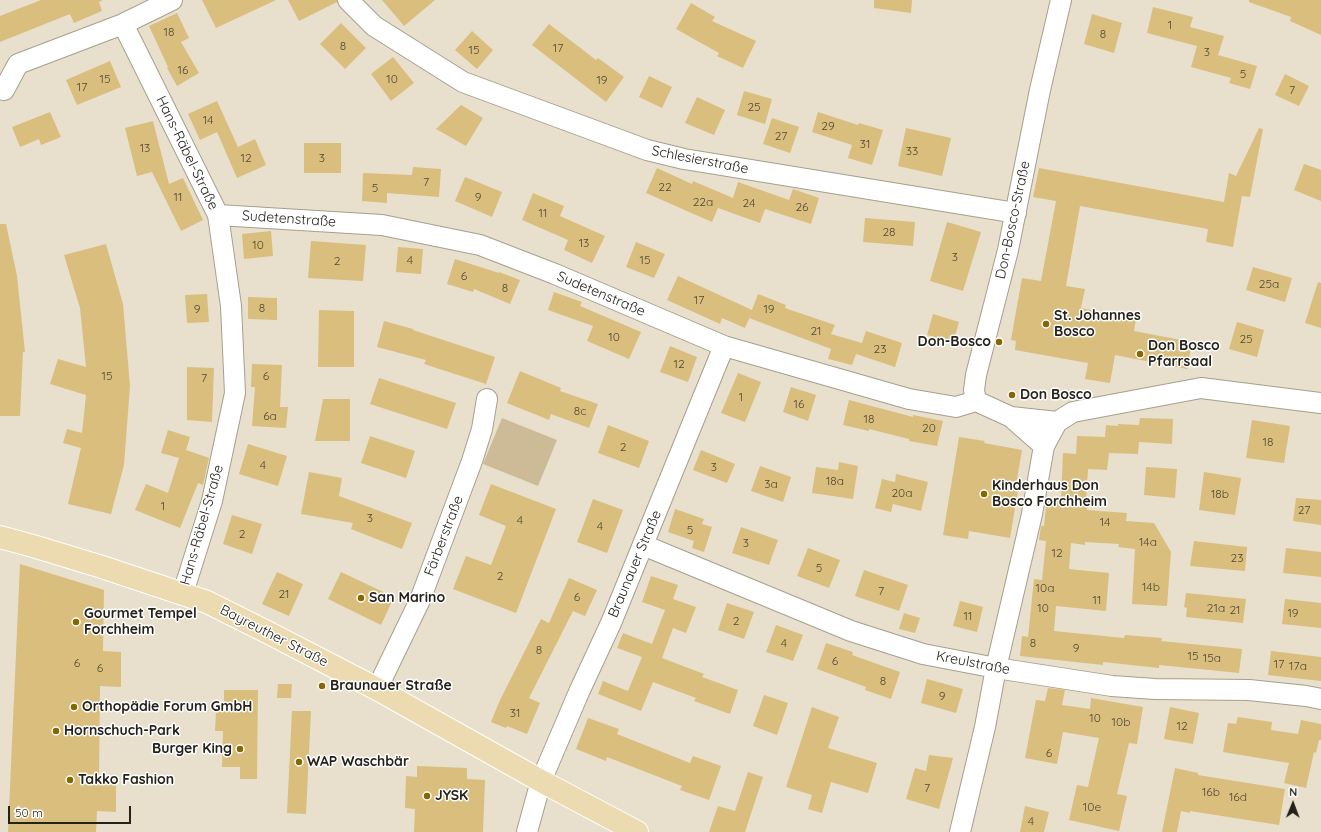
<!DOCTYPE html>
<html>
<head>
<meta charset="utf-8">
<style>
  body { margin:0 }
  #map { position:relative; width:1321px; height:832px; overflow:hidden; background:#e8e0cd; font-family:Quicksand,sans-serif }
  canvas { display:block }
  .north { position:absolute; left:1273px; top:784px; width:40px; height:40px; -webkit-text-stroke:3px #fff; paint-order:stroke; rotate:1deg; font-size:11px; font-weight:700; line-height:16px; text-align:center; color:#25221b }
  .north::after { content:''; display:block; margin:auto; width:14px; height:18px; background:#25221b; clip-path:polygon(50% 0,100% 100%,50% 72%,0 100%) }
  .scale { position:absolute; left:8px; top:806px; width:123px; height:18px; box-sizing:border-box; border:2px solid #25221b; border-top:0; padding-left:5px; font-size:12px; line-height:14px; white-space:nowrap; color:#25221b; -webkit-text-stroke:3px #fff; paint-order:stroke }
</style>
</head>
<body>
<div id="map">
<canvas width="1321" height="832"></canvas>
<div class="north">N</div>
<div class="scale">50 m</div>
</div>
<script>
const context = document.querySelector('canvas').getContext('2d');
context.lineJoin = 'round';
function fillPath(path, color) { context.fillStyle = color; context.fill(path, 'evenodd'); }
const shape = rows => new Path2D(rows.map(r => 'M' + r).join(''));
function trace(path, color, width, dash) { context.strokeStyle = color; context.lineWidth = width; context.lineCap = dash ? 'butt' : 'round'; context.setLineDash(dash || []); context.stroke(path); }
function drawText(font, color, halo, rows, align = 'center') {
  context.font = font + ' Quicksand,sans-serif'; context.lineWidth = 3; context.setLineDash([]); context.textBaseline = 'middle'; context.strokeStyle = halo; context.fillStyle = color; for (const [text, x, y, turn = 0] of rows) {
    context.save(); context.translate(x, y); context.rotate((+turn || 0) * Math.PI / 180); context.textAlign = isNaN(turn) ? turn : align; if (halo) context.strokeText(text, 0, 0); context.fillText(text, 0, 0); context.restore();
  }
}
const green = shape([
  [502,418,557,440,538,486,483,464]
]);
const building = shape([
  [41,0,103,0,99,2,102,11,74,23,70,14,0,42,0,16],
  [202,0,276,0,216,28],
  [288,0,337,0,337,2,299,21],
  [382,0,435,0,404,26],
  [874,0,912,0,911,13,874,8],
  [1249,0,1321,0,1321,35,1290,21,1291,17,1249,2],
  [691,3,715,17,712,21,756,41,743,68,717,56,719,53,676,29],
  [1153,7,1193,17,1190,27,1224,36,1218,55,1257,66,1250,89,1229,83,1231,78,1191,67,1197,46,1147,33],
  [177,13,189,38,181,42,199,73,177,86,167,68,168,67,149,26],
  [1092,14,1122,23,1114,53,1084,44],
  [341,23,366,48,345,69,320,44],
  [549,24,596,60,598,58,624,77,606,102,532,45],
  [472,31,493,50,477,69,455,50],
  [393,57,414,83,391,101,371,74],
  [110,61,121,87,77,105,66,80],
  [1285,74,1309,86,1299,106,1275,95],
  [649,76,672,87,662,108,639,97],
  [744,91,772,99,765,124,737,115],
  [697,97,725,110,714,135,685,123],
  [217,101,238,147,255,139,266,165,237,178,217,132,200,140,188,114],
  [461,105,483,118,466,146,436,129],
  [50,112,61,137,41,145,39,139,20,147,12,127],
  [818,112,858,125,859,123,883,130,872,165,848,158,852,145,812,132],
  [772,118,799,127,790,153,763,144],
  [153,121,169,184,183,178,203,220,181,231,152,172,137,176,125,128],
  [906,128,951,138,942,176,898,166],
  [1259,128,1263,129,1250,197,1242,196,1233,247,1206,242,1208,229,1080,206,1066,286,1085,289,1081,308,1136,319,1134,331,1192,342,1187,369,1115,355,1110,383,1085,379,1088,363,1015,350,1016,341,1011,340,1022,278,1041,281,1056,201,1033,197,1039,168,1224,202,1229,173,1236,176],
  [304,143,341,143,341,173,304,173],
  [1304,164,1321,170,1321,201,1294,190],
  [413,167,441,169,439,197,387,193,387,203,362,201,363,173,412,175],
  [657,168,692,184,693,181,733,198,738,182,789,200,793,189,819,198,811,224,765,209,760,223,718,208,712,222,646,193],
  [465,177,502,192,492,217,455,201],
  [533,193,564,206,560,216,605,236,592,263,564,250,568,240,522,220],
  [865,218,915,222,913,246,863,242],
  [947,222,981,232,963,291,930,281],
  [0,224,6,224,17,276,25,352,23,352,20,416,0,416],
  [271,231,273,256,244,259,242,234],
  [311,241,366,245,363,281,308,278],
  [636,242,665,254,654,278,626,267],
  [106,244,123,304,130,386,124,465,111,514,68,504,81,448,63,443,67,429,82,433,86,395,50,384,58,359,86,367,80,308,64,255],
  [398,247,423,249,421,274,396,272],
  [455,259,499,273,499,272,520,280,510,304,474,289,473,292,447,284],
  [1253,267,1292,278,1285,302,1246,290],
  [678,276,752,310,758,294,786,305,785,308,835,325,831,334,862,343,866,331,902,343,895,367,856,354,852,365,828,359,831,349,749,318,752,312,745,328,722,318,720,324,667,300],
  [1318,282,1321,283,1321,328,1305,323],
  [554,292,582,302,580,306,641,332,629,359,587,341,593,326,548,310],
  [207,294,209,322,187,323,185,295],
  [248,297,277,298,277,320,248,319],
  [319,310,354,311,354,367,318,367],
  [933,314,959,322,953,343,927,335],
  [384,321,413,329,413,330,495,357,486,384,424,364,426,360,377,347],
  [1237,322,1264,330,1257,357,1229,349],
  [670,346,697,357,688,382,660,372],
  [252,364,282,365,280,407,288,407,286,428,252,426,255,387,251,387],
  [187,367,214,368,212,422,187,420],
  [520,371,561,388,560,391,598,404,589,428,551,414,549,420,507,403],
  [738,373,761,382,745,422,721,413],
  [379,378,456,403,447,429,370,404],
  [791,387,816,395,808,421,783,412],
  [323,399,350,399,350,441,315,441],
  [849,400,913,417,913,415,943,421,937,446,909,441,909,439,869,429,869,431,843,425],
  [1140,418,1173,419,1172,444,1139,442,1138,454,1109,453,1107,470,1088,469,1086,501,1088,501,1087,510,1127,513,1126,521,1154,523,1171,552,1167,606,1132,604,1135,549,1118,547,1119,544,1085,542,1085,545,1071,543,1069,569,1109,573,1106,611,1056,606,1054,631,1124,638,1125,635,1162,638,1161,641,1242,649,1239,673,1159,665,1159,668,1103,662,1103,665,1020,656,1022,636,1028,637,1034,579,1042,580,1046,541,1039,540,1041,526,1044,526,1047,497,1061,498,1063,453,1076,454,1077,436,1105,437,1106,425,1118,426,1118,424,1139,425],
  [1252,420,1290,426,1284,463,1246,458],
  [608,425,649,441,639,468,598,453],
  [168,430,190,437,186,450,209,458,203,485,198,483,180,528,135,510,146,484,168,493,179,458,161,453],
  [370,436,415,451,406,478,361,463],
  [959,437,985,441,984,443,1022,450,1016,485,1019,485,1010,538,969,531,968,539,943,535],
  [248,444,287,456,278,486,239,474],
  [701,450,735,464,727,483,693,470],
  [839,462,858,466,853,499,812,493,816,467,838,470],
  [760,466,791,477,783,502,751,491],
  [1146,467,1177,469,1175,498,1144,495],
  [309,472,342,478,339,496,412,523,402,549,351,529,353,523,301,514],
  [1204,472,1241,478,1235,515,1199,510],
  [896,474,928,482,921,511,893,504,891,512,875,508,882,479,895,482],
  [491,484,556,509,516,613,453,589,466,556,491,565,506,526,479,515],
  [1296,498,1321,500,1321,525,1293,521],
  [593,499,623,510,607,553,577,542],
  [675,509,704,519,702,524,712,527,704,552,692,548,694,541,668,532],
  [232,515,262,524,252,554,223,544],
  [741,527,778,540,769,565,732,553],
  [1194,541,1247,547,1245,571,1190,566],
  [808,548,840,560,829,588,797,576],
  [1286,548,1321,552,1321,577,1283,573],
  [20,564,104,590,103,651,121,652,121,687,100,686,99,776,116,776,116,812,97,811,96,832,8,832],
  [864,570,908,585,899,611,855,596],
  [277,572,303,584,289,616,262,604],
  [341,572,394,597,381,625,328,599],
  [651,576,678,585,673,599,696,607,686,633,673,628,662,658,704,674,702,677,738,690,730,714,694,701,696,698,653,682,641,711,598,694,603,681,628,691,642,657,617,648,623,633,652,644,665,610,642,602],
  [569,578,597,590,585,616,573,611,529,698,540,703,527,734,507,726,506,728,491,722,500,700,541,619,549,623],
  [1186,593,1246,599,1243,623,1186,617,1187,608,1184,607],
  [1285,599,1321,603,1321,628,1282,624],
  [960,601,983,607,977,632,953,626],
  [727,603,754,612,744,639,718,630],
  [904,613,920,618,915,633,899,629],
  [776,625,803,635,793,661,766,652],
  [826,643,853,652,852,655,900,672,891,699,865,690,866,687,817,669],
  [1271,651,1321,657,1321,681,1268,675],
  [927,679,963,689,956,713,921,703],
  [278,684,292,684,291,698,277,698],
  [1048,688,1065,690,1062,705,1090,709,1091,698,1143,707,1137,744,1129,743,1117,794,1127,796,1119,831,1069,820,1077,785,1088,787,1099,738,1063,732,1057,764,1025,758,1036,700,1045,701],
  [224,690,258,690,257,779,240,779,240,767,222,767,223,731,215,731,216,711,224,711],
  [764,695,788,703,777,735,753,726],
  [812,707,839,717,828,748,877,763,868,793,831,782,822,813,808,809,812,795,786,787],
  [1170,707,1199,713,1193,744,1164,739],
  [292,711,311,711,306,814,287,813],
  [1238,717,1272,722,1271,730,1298,734,1301,720,1321,724,1321,740,1319,740,1316,753,1314,752,1306,788,1284,783,1289,763,1223,752,1228,723,1236,724],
  [588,718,619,729,617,734,690,763,693,756,721,766,709,800,680,790,682,786,607,757,606,761,576,749],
  [929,755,953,758,939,809,906,799,915,768,926,771],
  [417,766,467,768,467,779,485,780,483,832,414,832,415,809,405,808,406,776,417,777],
  [1175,768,1198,773,1198,775,1285,789,1279,825,1190,811,1190,813,1181,811,1177,832,1162,832],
  [748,772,763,777,745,832,709,832,718,806,735,811],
  [1025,806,1049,812,1044,832,1020,832]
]);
const minor = shape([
  [348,0,374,26,463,82,647,150,684,159,1016,213],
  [123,24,172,0],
  [4,90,18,64,123,24,218,215,231,306,235,393,212,501,183,593],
  [218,215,382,225,480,245,555,274,724,346,909,399,956,407,976,401],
  [976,401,974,390,976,375,1008,250,1040,90,1061,0],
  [976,401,1011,417,1044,446],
  [1011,417,1057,422],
  [643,545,851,631,923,654,996,668,1112,686,1155,689,1249,690,1306,696,1321,699],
  [377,689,420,600,472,461,482,429,487,399],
  [527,832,541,781,579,692,611,623,724,346],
  [960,832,985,727,996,668,1032,514,1044,446,1057,422,1073,412,1201,388,1321,403]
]);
const primary = shape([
  [0,537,33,546,102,567,207,602,269,633,377,689,541,781,637,832]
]);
const markers = [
  [1046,324,4,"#876703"],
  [999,342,4,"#876703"],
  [1140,354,4,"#876703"],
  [1012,395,4,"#876703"],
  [984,494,4,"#876703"],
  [361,598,4,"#876703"],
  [76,622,4,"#876703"],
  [322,686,4,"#876703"],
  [74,707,4,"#876703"],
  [56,731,4,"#876703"],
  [240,749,4,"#876703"],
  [299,762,4,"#876703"],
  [70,780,4,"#876703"],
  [427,796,4,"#876703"]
];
const numberNames = [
  ["1",1170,25],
  ["18",169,32],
  ["8",1103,34],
  ["8",343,46],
  ["17",558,48],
  ["15",474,50],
  ["3",1207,52],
  ["16",183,70],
  ["5",1243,74],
  ["15",105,79],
  ["10",392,79],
  ["19",602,80],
  ["17",82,87],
  ["7",1292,90],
  ["25",754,107],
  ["14",208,120],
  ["29",828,126],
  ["27",781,136],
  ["31",865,144],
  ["13",145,148],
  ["33",912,151],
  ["12",246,158],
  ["3",322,158],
  ["7",426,182],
  ["22",665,187],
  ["5",375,188],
  ["11",178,197],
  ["9",478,197],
  ["22a",703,202],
  ["24",749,203],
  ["26",802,207],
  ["11",543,213],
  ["28",889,232],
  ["13",584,243],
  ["10",258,245],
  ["3",955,257],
  ["4",410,260],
  ["15",645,260],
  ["2",337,261],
  ["6",464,276],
  ["25a",1269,284],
  ["8",505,288],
  ["17",699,300],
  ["8",262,308],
  ["9",197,309],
  ["19",769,309],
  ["21",816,331],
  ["10",614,337],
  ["25",1246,339],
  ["23",880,349],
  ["12",679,364],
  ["15",107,376],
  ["6",266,376],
  ["7",204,378],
  ["1",741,397],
  ["16",799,404],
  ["8c",580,411],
  ["6a",270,416],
  ["18",869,419],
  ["20",929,428],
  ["18",1268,442],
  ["2",623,447],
  ["4",263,465],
  ["3",714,467],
  ["18a",835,481],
  ["3a",771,484],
  ["20a",902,493],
  ["18b",1220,494],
  ["1",163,506],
  ["27",1304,510],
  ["3",370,518],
  ["4",520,520],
  ["14",1105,522],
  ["4",600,526],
  ["5",690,530],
  ["2",242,534],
  ["14a",1148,542],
  ["3",746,543],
  ["12",1057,553],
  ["23",1237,558],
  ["5",819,568],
  ["2",500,576],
  ["14b",1151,587],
  ["10a",1045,588],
  ["7",881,591],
  ["21",284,594],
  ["6",577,597],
  ["11",1097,600],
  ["10",1043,608],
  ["21a",1216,608],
  ["21",1235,610],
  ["19",1293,613],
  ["11",968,616],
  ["2",736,621],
  ["4",784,643],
  ["8",1033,643],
  ["9",1076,648],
  ["8",539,650],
  ["15",1193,656],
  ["15a",1212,658],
  ["6",835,661],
  ["6",77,663],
  ["17",1279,664],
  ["17a",1298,666],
  ["6",100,668],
  ["8",883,681],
  ["9",942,696],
  ["31",515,713],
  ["10",1095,718],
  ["10b",1121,722],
  ["12",1182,726],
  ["6",1049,753],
  ["7",927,788],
  ["16b",1211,792],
  ["16d",1238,797],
  ["10e",1092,807],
  ["4",1031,821]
];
const streetNames = [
  ["Hans-Räbel-Straße",187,153,64],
  ["Schlesierstraße",700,160,11],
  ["Sudetenstraße",289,219,4],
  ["Don-Bosco-Straße",1013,220,-78],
  ["Sudetenstraße",601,294,23],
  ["Hans-Räbel-Straße",202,525,-74],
  ["Färberstraße",444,536,-69],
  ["Braunauer Straße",635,564,-67],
  ["Bayreuther Straße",274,636,27],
  ["Kreulstraße",973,663,11]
];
const poiNames = [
  ["St. Johannes",1054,316],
  ["Bosco",1054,332],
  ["Don-Bosco",991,342,"right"],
  ["Don Bosco",1148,346],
  ["Pfarrsaal",1148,362],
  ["Don Bosco",1020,395],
  ["Kinderhaus Don",992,486],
  ["Bosco Forchheim",992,502],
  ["San Marino",369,598],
  ["Gourmet Tempel",84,614],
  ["Forchheim",84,630],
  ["Braunauer Straße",330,686],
  ["Orthopädie Forum GmbH",82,707],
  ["Hornschuch-Park",64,731],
  ["Burger King",232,749,"right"],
  ["WAP Waschbär",307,762],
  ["Takko Fashion",78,780],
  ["JYSK",435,796]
];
fillPath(green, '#ccbb96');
fillPath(building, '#d9be7e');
trace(minor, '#a69f8c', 22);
trace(primary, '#fff', 24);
trace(minor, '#fff', 20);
trace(primary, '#ecdab0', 22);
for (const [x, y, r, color] of markers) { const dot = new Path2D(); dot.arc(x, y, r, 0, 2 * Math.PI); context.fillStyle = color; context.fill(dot); trace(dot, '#fff', 1.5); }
drawText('12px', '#524934', null, numberNames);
drawText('14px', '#25221b', '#fff', streetNames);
drawText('bold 14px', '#25221b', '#fff', poiNames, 'left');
</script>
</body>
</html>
